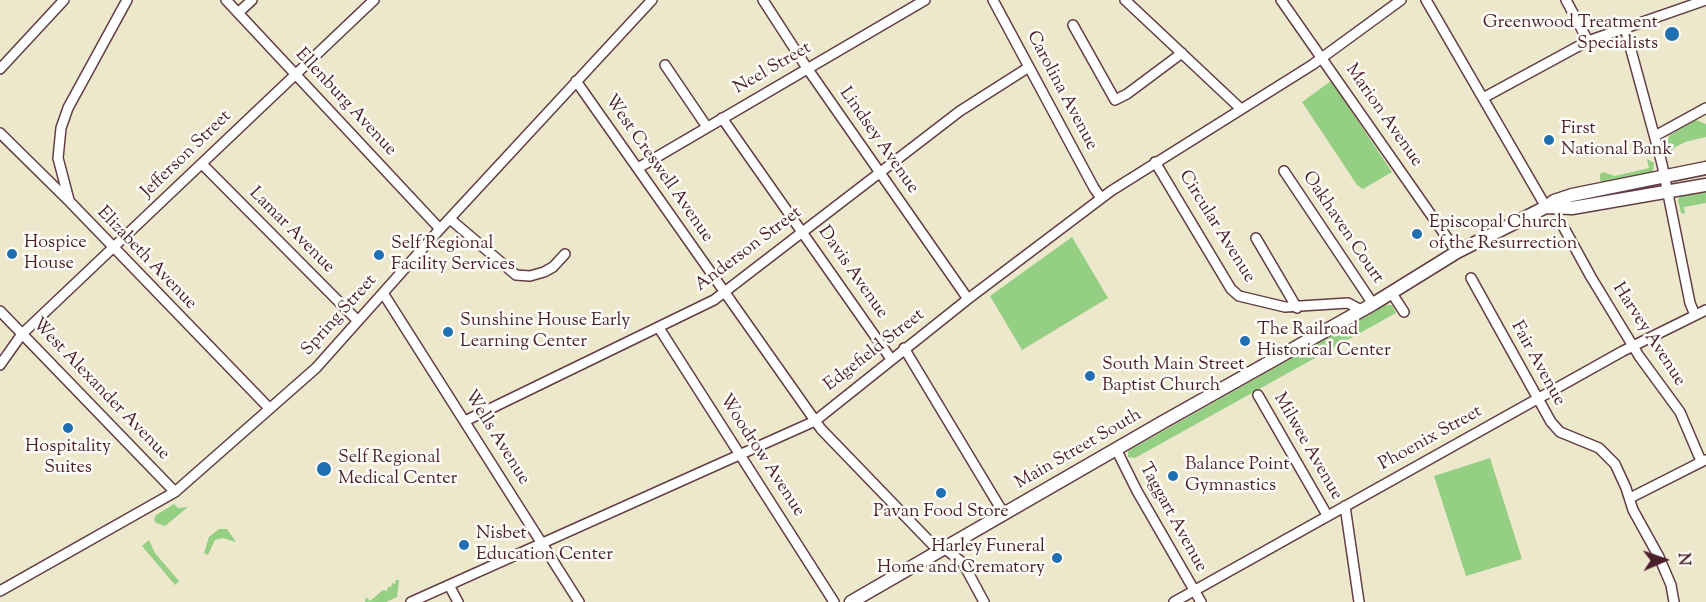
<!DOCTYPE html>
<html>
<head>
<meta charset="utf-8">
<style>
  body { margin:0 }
  #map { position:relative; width:1706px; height:602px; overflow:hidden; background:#ede7cc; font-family:"Sorts Mill Goudy",serif }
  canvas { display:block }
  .north { position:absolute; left:1634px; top:530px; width:60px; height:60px; -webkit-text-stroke:4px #fdfcf7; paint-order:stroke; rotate:88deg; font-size:16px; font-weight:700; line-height:24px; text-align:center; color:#4a1f2b }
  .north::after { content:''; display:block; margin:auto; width:21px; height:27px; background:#4a1f2b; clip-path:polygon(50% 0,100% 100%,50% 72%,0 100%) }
</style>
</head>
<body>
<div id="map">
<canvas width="1706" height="602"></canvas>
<div class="north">N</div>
</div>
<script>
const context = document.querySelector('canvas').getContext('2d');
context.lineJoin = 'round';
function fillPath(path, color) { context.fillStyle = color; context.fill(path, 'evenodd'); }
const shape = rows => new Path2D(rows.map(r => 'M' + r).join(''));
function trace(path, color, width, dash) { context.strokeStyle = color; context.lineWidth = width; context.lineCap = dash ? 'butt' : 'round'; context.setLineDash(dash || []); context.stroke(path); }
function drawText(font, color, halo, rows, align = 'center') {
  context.font = font + ' "Sorts Mill Goudy",serif'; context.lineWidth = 5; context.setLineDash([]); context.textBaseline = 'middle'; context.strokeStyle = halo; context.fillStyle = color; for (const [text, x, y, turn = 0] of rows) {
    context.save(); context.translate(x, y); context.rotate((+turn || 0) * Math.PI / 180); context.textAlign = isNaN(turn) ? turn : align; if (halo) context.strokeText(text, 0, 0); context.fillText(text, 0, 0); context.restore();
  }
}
const green = shape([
  [1331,81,1392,172,1363,189,1357,185,1302,102],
  [1696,120,1706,124,1706,137,1685,142,1674,148,1669,153,1665,152,1666,142,1670,135],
  [1647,159,1654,163,1653,172,1610,181,1602,182,1600,180,1600,174,1603,172,1615,176,1649,168],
  [1706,192,1706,203,1684,207,1685,214,1681,213,1678,200,1680,196,1690,193],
  [1072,237,1108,298,1022,350,990,296],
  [1386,305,1392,305,1396,313,1135,458,1128,457,1128,451],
  [1490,458,1522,559,1466,576,1434,476],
  [174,504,178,508,188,507,165,526,156,523,154,520,156,515],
  [219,529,227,529,236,542,223,538,215,540,208,555,204,553,209,537],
  [149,540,155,553,179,581,175,585,142,546],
  [396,580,399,580,397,597,386,602,365,602,366,597,370,601,383,590,387,591,388,587,391,587,392,583,395,584]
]);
const minor = shape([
  [226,0,440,229],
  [763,0,807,68,968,299],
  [993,0,1094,188,1101,198],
  [1125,0,1241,109],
  [1281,0,1457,252],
  [1426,0,1546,207],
  [1566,0,1588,41],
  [238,13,252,0],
  [1073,25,1115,100,1127,94,1182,53],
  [1625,28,1662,164,1690,303,1695,315],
  [665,65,707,127],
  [0,69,64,0],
  [576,81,821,429,932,544,944,548,963,563,984,602],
  [1483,98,1588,41,1706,0],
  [722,118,891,359],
  [0,133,70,202,269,408],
  [1655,136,1706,108],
  [1155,162,1231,289,1239,296,1285,307,1348,303,1361,310],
  [202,164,358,321],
  [638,168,925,0],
  [1284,171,1373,304],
  [69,200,58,158,61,128,68,108,127,0],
  [450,219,516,275,530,276,544,272,553,267,565,254],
  [1564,228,1591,277,1639,356,1680,412,1701,461],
  [1256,238,1297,308],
  [1471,278,1551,422,1560,432,1599,448,1615,464,1626,488,1633,510,1659,557,1671,585,1674,602],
  [1391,292,1404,312],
  [383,293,579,602],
  [0,311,175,492],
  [659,328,834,602],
  [904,348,1004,514],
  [0,365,22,334,374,0],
  [1258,395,1327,515],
  [465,421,714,300,960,111,1029,67],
  [1116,449,1137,491,1201,602],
  [1630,498,1705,460],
  [1345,506,1359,602],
  [449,585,458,602],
  [0,591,175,492,316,368,440,229,652,0],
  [411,602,815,421,968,299,1111,191,1312,65,1401,0],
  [1174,602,1623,351,1706,310]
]);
const major = shape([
  [1546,207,1572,208,1706,185],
  [851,602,1163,422,1373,304,1457,252,1546,207,1554,201,1572,195,1706,168]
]);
const markers = [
  [1672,34,8,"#1f6fb2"],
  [1549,140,6,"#1f6fb2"],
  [1417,234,6,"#1f6fb2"],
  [12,254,6,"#1f6fb2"],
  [379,255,6,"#1f6fb2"],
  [448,332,6,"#1f6fb2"],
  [1245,341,6,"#1f6fb2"],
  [1090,376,6,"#1f6fb2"],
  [68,428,6,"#1f6fb2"],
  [324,469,8,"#1f6fb2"],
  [1173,476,6,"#1f6fb2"],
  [941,493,6,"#1f6fb2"],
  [464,545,6,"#1f6fb2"],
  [1057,558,6,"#1f6fb2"]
];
const poiNames = [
  ["Greenwood Treatment",1658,24,"right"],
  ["Specialists",1658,45,"right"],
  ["First",1561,130],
  ["National Bank",1561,151],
  ["Episcopal Church",1429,224],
  ["of the Resurrection",1429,245],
  ["Hospice",24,244],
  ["House",24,265],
  ["Self Regional",391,245],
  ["Facility Services",391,266],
  ["Sunshine House Early",460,322],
  ["Learning Center",460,343],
  ["The Railroad",1257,331],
  ["Historical Center",1257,352],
  ["South Main Street",1102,366],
  ["Baptist Church",1102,387],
  ["Hospitality",68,448,"center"],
  ["Suites",68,469,"center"],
  ["Self Regional",338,459],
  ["Medical Center",338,480],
  ["Balance Point",1185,466],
  ["Gymnastics",1185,487],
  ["Pavan Food Store",941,513,"center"],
  ["Nisbet",476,535],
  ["Education Center",476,556],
  ["Harley Funeral",1045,548,"right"],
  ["Home and Crematory",1045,569,"right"]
];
const streetNames = [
  ["Neel Street",773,69,-30],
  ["Carolina Avenue",1061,91,62],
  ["Ellenburg Avenue",345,103,47],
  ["Marion Avenue",1383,116,55],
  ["Lindsey Avenue",878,141,55],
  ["Jefferson Street",187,155,-44],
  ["West Creswell Avenue",658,169,55],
  ["Circular Avenue",1216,227,58],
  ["Oakhaven Court",1342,228,56],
  ["Lamar Avenue",291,231,45],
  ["Anderson Street",749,250,-37],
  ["Elizabeth Avenue",146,259,46],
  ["Davis Avenue",852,273,55],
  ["Spring Street",340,316,-48],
  ["Harvey Avenue",1648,335,57],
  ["Edgefield Street",875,351,-38],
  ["Fair Avenue",1537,364,61],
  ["West Alexander Avenue",100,390,46],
  ["Wells Avenue",496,438,58],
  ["Phoenix Street",1431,439,-29],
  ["Milwee Avenue",1307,447,60],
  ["Main Street South",1079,450,-30],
  ["Woodrow Avenue",761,456,57],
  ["Taggart Avenue",1172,518,61]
];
fillPath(green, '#94cf83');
trace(minor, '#623d43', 12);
trace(major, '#623d43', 15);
trace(minor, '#fff', 9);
trace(major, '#fff', 12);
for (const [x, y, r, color] of markers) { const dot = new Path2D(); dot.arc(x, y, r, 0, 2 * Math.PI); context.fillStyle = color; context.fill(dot); trace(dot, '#fdfcf7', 2); }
drawText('18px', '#4a1f2b', '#fdfcf7', poiNames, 'left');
drawText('18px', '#4a1f2b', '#fdfcf7', streetNames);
</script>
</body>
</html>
